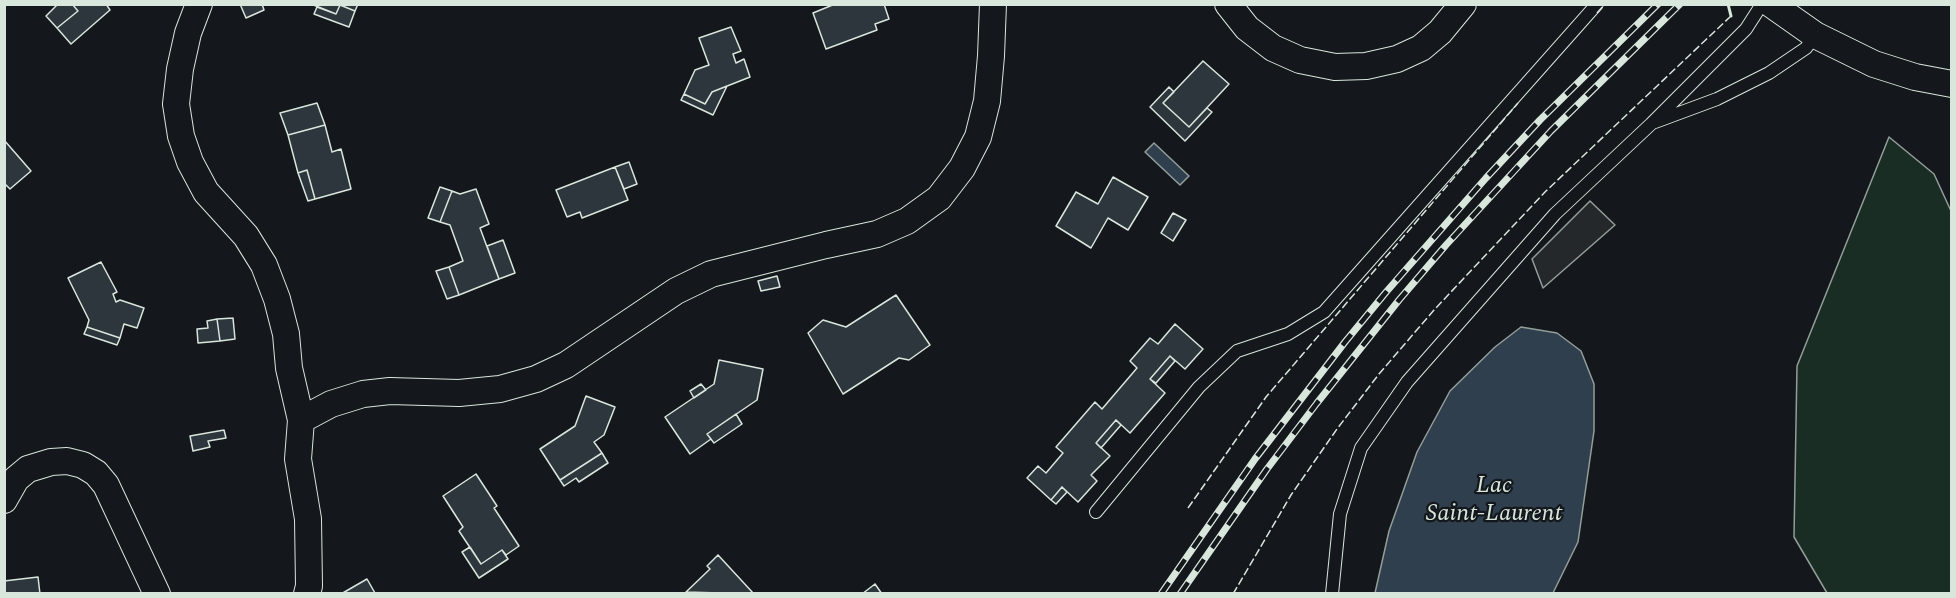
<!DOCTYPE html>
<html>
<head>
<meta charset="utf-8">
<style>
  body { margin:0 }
  #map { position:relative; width:1956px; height:598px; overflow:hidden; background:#14181c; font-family:Spectral,serif }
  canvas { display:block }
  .frame { position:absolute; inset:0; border:6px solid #d8e6dc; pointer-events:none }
</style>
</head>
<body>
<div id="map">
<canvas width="1956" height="598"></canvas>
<div class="frame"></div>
</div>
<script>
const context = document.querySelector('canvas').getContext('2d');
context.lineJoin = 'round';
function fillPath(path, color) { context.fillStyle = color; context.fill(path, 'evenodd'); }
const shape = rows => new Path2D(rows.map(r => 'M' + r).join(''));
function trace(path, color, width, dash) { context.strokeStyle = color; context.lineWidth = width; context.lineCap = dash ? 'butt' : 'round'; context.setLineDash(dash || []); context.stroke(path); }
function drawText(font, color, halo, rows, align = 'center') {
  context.font = font + ' Spectral,serif'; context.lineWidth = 4.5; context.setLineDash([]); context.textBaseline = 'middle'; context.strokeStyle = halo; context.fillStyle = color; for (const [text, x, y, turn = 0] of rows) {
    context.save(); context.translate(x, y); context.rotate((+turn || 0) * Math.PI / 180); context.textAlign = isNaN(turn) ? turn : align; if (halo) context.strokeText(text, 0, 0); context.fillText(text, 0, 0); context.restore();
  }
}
const green = shape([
  [1889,137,1934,174,1951,211,1951,593,1827,593,1794,537,1797,366,1889,137]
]);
const parking = shape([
  [1590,201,1615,225,1543,288,1532,259,1590,201]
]);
const water = shape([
  [1154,143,1189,176,1180,185,1145,152,1154,143],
  [1521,327,1557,333,1581,351,1594,384,1594,431,1578,542,1553,593,1375,593,1389,531,1417,452,1450,391,1495,347,1521,327]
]);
const building = shape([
  [58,4,72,4,78,11,57,28,46,16,58,4],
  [72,4,106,4,110,10,71,44,57,28,78,11,72,4],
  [240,4,262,4,264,10,246,18,240,4],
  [311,4,358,4,355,11,340,5,336,14,311,4],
  [835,4,884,4,889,19,875,24,877,30,826,49,813,13,835,4],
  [340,5,355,11,349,27,314,14,317,7,336,14,340,5],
  [731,27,741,51,733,54,736,63,744,59,750,77,712,92,705,104,684,94,695,70,709,65,699,38,731,27],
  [1203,61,1229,84,1189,127,1163,103,1203,61],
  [727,86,713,115,681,100,684,94,705,104,712,92,727,86],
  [1169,87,1174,92,1163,103,1189,127,1207,108,1212,112,1185,141,1150,107,1169,87],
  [317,103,325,125,288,135,280,113,317,103],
  [325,125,332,152,341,149,351,189,315,199,307,170,298,173,288,135,325,125],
  [4,140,31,171,10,189,4,183,4,140],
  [629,162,637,184,624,189,615,167,629,162],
  [615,167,628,200,582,218,580,212,567,217,556,190,615,167],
  [307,170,315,199,308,201,298,173,307,170],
  [1113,177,1148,197,1128,230,1108,218,1091,248,1056,226,1076,192,1098,204,1113,177],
  [440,187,452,191,440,222,428,218,440,187],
  [476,189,489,224,480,228,499,279,459,295,449,267,463,261,450,225,440,222,452,191,460,194,476,189],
  [1173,213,1186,220,1173,241,1161,233,1173,213],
  [503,240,515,273,499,279,487,246,503,240],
  [101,262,117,292,113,294,116,302,120,300,144,308,137,328,124,324,120,338,87,327,89,320,68,278,101,262],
  [449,267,459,295,447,299,436,271,449,267],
  [777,276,780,287,761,291,758,281,777,276],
  [896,295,930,345,909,360,899,358,843,394,808,333,823,320,846,327,896,295],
  [233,318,235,339,220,341,217,319,233,318],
  [217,319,220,341,198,343,197,329,208,328,207,321,217,319],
  [1175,324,1203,349,1185,369,1170,356,1150,379,1165,393,1130,433,1116,420,1096,443,1110,456,1091,475,1097,481,1078,502,1062,487,1051,500,1027,478,1038,466,1046,473,1063,453,1056,447,1095,402,1102,409,1137,368,1130,361,1150,338,1158,344,1175,324],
  [87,327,120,338,117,345,84,334,87,327],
  [1170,356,1175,361,1156,383,1150,379,1170,356],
  [719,360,763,369,757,400,707,434,711,439,690,454,665,417,714,384,719,360],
  [701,384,706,390,694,398,690,391,701,384],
  [586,396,615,407,604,435,594,442,602,453,560,480,540,449,575,426,586,396],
  [736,414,742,424,714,443,707,434,736,414],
  [1116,420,1121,425,1101,448,1096,443,1116,420],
  [224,430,226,438,208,441,210,447,193,451,190,436,224,430],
  [602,453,608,463,579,482,576,478,564,486,560,480,602,453],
  [476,474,497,506,494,508,519,546,506,555,502,550,481,564,459,531,463,527,443,496,476,474],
  [1062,487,1067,492,1056,504,1051,500,1062,487],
  [470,547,481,564,502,550,508,559,479,578,462,552,470,547],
  [718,555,754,594,686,592,710,569,707,566,718,555],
  [38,577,40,594,4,594,4,581,38,577],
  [367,579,375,593,341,594,367,579],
  [875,584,882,594,862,594,875,584]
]);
const service = shape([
  [1655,122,1717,99,1769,73,1806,48,1815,35],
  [1096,512,1199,387,1237,351,1288,334,1324,312,1597,4],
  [1332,594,1340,514,1361,448,1407,382,1555,214,1651,124,1746,29,1762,4]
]);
const minor = shape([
  [199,4,188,33,180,69,176,104,181,136,190,162,206,192,246,236,264,265,277,299,286,334,289,368,301,420],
  [1228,4,1247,28,1273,48,1300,60,1335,67,1366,66,1397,59,1421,48,1440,32,1463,4],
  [1771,4,1815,35,1874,64,1915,77,1952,84],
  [4,500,16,479,28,469,51,462,67,461,83,465,96,473,106,485,157,594],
  [307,594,309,586,308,519,298,459,301,420,331,404,363,394,390,391,459,393,500,389,536,379,566,365,676,291,711,274,826,245,877,234,907,221,939,198,962,168,978,137,987,101,991,56,993,4]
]);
const rail = shape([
  [1161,594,1255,459,1345,342,1387,291,1486,178,1540,120,1658,4],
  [1180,594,1267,469,1317,403,1399,300,1446,245,1551,131,1680,4]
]);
const fence = shape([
  [1597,13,1605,4],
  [1188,508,1266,397,1518,103],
  [1233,594,1291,495,1337,429,1379,374,1434,310,1545,192,1731,16]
]);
const wall = shape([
  [1728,4,1731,16]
]);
const waterNames = [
  ["Lac",1494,487],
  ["Saint-Laurent",1494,515]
];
fillPath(green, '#1a2d24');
trace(green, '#939e99', 1.5);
fillPath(parking, '#24282b');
trace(parking, '#939e99', 1.5);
fillPath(water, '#2f3f4d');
trace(water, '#939e99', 1.5);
fillPath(building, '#2c363c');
trace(building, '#d8e6dc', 1.5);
trace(service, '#d8e6dc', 14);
trace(minor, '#d8e6dc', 28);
trace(service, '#14181c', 12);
trace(minor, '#14181c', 26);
trace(rail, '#d8e6dc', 7);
trace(rail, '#14181c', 4.5, [14]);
trace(fence, '#d8e6dc', 1.5, [8, 3]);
trace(wall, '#d8e6dc', 3);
drawText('italic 24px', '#d8e6dc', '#14181c', waterNames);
</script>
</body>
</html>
